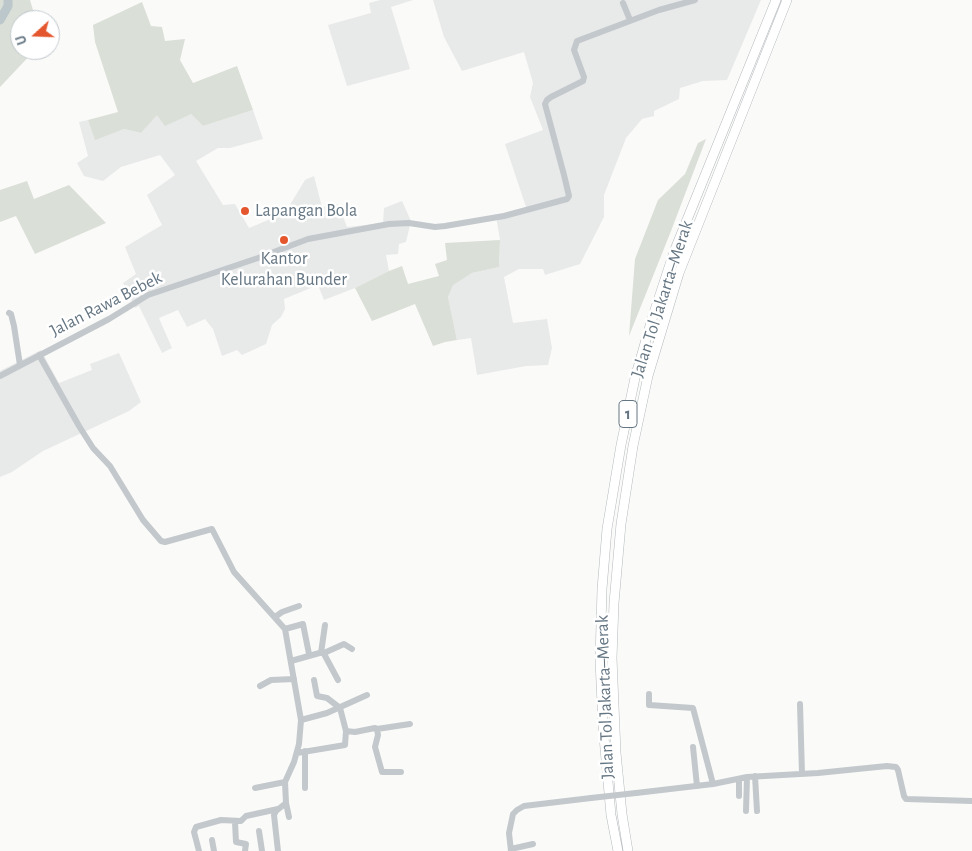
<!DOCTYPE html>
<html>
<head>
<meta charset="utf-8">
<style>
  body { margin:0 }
  #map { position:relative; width:972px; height:851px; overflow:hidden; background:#fafaf8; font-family:"Alegreya Sans",sans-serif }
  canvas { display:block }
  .north { position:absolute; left:10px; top:10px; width:50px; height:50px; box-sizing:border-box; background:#fff; border:1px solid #c1c8cd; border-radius:50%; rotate:250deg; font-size:14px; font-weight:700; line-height:20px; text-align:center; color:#657683 }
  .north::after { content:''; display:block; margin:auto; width:18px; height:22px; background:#e4572e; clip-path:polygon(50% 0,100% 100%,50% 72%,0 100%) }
</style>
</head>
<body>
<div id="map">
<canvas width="972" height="851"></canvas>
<div class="north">U</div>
</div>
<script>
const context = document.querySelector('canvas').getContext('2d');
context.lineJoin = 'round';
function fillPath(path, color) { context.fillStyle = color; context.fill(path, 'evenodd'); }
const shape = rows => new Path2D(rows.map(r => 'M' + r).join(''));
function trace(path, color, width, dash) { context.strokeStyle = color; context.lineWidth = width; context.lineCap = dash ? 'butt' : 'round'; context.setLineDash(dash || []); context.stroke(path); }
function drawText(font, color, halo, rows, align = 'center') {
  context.font = font + ' "Alegreya Sans",sans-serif'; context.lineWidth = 5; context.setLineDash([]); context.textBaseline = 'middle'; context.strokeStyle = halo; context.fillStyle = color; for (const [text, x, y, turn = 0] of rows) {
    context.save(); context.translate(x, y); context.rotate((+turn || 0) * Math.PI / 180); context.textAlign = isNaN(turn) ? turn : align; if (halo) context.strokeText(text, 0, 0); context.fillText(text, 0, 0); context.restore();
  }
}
const built = shape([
  [380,0,413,0,391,7,410,69,347,86,328,25,371,13,369,3],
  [433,0,761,0,727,80,703,81,680,88,679,99,654,111,654,116,642,119,626,138,604,195,604,217,580,264,545,275,543,269,519,269,504,277,513,323,547,319,552,348,548,365,526,366,477,375,471,338,457,340,448,297,453,284,472,273,499,267,500,240,496,216,526,207,505,144,543,130,530,97,533,83,524,52,462,71,444,37],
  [253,110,263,139,230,148,218,148,196,161,223,205,235,204,249,228,285,213,305,180,314,176,322,207,338,204,347,227,383,223,384,208,402,201,411,221,406,242,399,244,398,254,386,255,389,271,355,288,324,300,318,285,284,299,285,309,281,317,272,325,266,344,242,355,237,350,222,356,213,329,205,319,187,327,178,310,159,318,172,348,162,353,139,306,135,308,123,283,136,274,125,247,162,225,147,195,175,175,160,155,121,167,103,181,84,176,77,163,88,156,79,122,88,120,95,139,124,129,141,133,157,114,191,114,203,126],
  [41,350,59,383,92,370,90,364,119,353,141,402,129,411,43,451,12,472,0,477,0,371]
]);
const green = shape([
  [0,0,30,0,36,20,20,20,20,50,35,50,0,87],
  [142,2,151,26,162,27,165,41,185,39,180,60,193,83,237,66,253,110,203,126,191,114,165,126,157,115,141,133,124,129,95,140,88,120,118,112,95,42,93,25],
  [706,139,671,231,629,336,635,259,658,200,685,174,698,143],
  [27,181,34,199,69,185,106,223,35,254,16,216,0,222,0,190],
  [500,240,499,267,472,273,453,285,448,297,457,340,445,342,433,346,415,304,372,321,355,288,389,271,402,266,408,284,439,276,435,264,447,260,445,243]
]);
const river = shape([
  [0,20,8,6,8,0]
]);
const minor = shape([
  [623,3,630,20],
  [9,313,11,314,14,326,20,365],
  [39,355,79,426,93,448,110,466,143,520,161,541,165,542,212,529,234,572,285,629,301,720,299,744,294,762,285,782,286,803,276,811,274,815,278,851],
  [0,376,109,319,148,295,258,258,308,239,389,224,409,223,435,227,445,226,504,216,567,199,569,196,564,175,545,104,547,100,551,97,583,81,584,77,574,50,577,41,659,10,695,0],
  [275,617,282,612,299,606],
  [285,629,303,624,309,654],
  [321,653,325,625],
  [324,653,344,644,352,649],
  [291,661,323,652,338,680],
  [314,680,317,696,327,698,340,708,346,731],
  [260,686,271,680,294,679],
  [649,694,649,705,693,708,713,784],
  [800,704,802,774],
  [301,720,327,713,367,695],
  [377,729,410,724],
  [693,747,697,786],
  [305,751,305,788],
  [297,753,345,745,346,731,355,732,375,728,377,729,378,735,375,747,382,772,401,772],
  [755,776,757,811],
  [739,779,739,796],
  [255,788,285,782],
  [636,793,713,784,747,777,818,773,887,766,896,767,898,770,904,796,906,799,972,801],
  [286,803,289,817],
  [746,811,747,777],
  [235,822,236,842,246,844,245,851],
  [259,831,262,851],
  [212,840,214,851],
  [511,849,533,844],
  [199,851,194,832,196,827,221,820,241,821,246,816,278,809],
  [511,851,509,833,513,814,517,810,524,806,591,798]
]);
const highway = shape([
  [618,851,611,815,603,726,600,660,602,589,607,529,621,445,635,378,652,319,674,252,776,0],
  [628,851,622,814,616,753,612,658,614,603,621,524,633,446,648,376,679,273,787,0]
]);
const minorBridge = shape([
  [591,798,636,793]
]);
const markers = [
  [245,211,5,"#e4572e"],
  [284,240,5,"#e4572e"]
];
const shields = [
  [628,414,18]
];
const shieldNames = [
  ["1",628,414]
];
const poiNames = [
  ["Lapangan Bola",255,211],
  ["Kantor",284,259,"center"],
  ["Kelurahan Bunder",284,280,"center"]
];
const streetNames = [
  ["Jalan Tol Jakarta–Merak",662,299,-72],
  ["Jalan Rawa Bebek",106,304,-27],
  ["Jalan Tol Jakarta–Merak",605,697,-92]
];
fillPath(built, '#e8e9e9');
fillPath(green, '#dadfd7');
trace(river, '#bbc7cb', 9);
trace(highway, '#b4b9bd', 10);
trace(minor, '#c3c8cc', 6);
trace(highway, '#fff', 9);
trace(minorBridge, '#c3c8cc', 6);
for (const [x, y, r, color] of markers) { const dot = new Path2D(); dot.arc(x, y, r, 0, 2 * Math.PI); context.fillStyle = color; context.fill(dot); trace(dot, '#fff', 2); }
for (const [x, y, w] of shields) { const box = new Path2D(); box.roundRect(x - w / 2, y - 13.5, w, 27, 4); context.fillStyle = '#fff'; context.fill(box); trace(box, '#657683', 1); }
drawText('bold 16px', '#657683', null, shieldNames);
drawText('18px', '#657683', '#fff', poiNames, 'left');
drawText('18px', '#657683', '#fff', streetNames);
</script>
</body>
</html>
